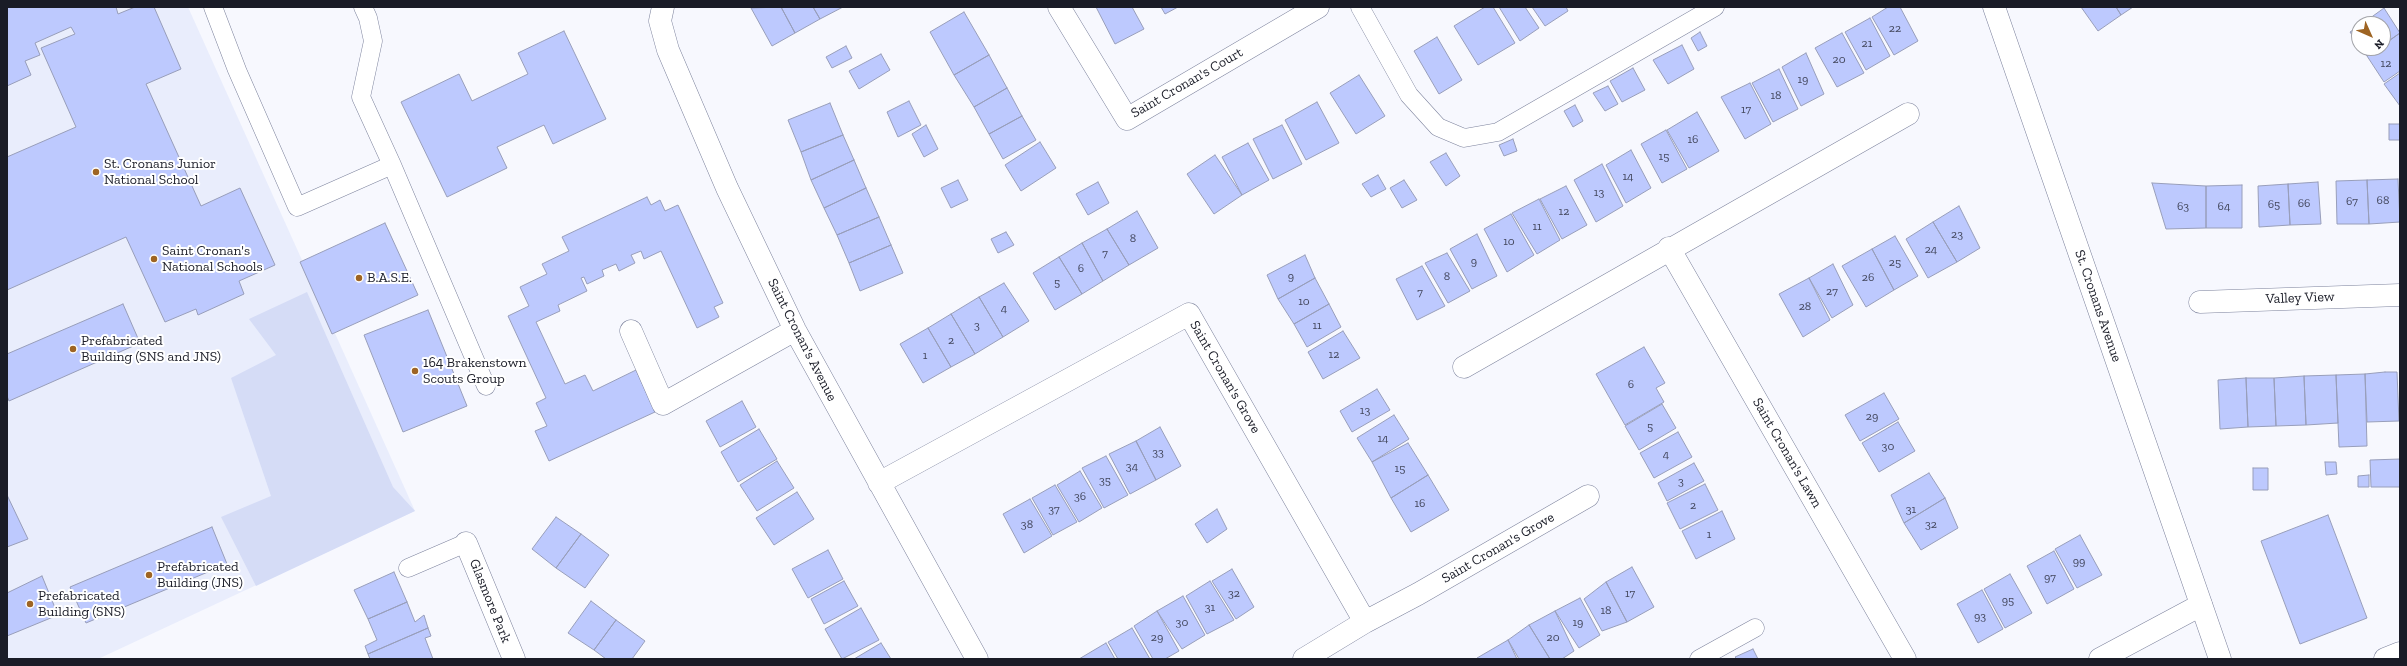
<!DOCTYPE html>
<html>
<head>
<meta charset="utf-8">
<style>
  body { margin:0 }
  #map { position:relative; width:2407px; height:666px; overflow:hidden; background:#f7f8fe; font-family:"Zilla Slab",serif }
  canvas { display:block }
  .frame { position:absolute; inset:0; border:8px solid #1a1c27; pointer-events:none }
  .north { position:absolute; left:2351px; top:16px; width:40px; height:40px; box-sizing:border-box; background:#fff; border:1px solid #a3a4a9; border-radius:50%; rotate:135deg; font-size:11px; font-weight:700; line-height:16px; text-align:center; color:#1a1c27 }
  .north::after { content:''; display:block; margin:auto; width:14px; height:18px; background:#9e6423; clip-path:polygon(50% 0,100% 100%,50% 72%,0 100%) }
</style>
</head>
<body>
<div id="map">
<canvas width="2407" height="666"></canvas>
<div class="frame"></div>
<div class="north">N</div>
</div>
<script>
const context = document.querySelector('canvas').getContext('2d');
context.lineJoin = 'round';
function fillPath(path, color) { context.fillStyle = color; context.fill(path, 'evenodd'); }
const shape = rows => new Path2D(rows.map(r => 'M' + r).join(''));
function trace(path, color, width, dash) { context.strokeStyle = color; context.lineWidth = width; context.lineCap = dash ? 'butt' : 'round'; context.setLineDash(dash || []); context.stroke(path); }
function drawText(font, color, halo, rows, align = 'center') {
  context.font = font + ' "Zilla Slab",serif'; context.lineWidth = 4; context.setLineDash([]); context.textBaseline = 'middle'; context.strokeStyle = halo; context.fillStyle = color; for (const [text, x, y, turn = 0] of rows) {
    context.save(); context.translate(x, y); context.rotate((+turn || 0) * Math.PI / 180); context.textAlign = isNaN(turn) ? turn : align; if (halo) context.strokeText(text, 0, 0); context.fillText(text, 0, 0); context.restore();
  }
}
const built = shape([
  [7,7,188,7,415,511,98,659,7,659]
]);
const green = shape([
  [307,292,393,487,415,511,256,586,221,517,271,496,231,378,276,355,249,319]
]);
const building = shape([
  [7,7,116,7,118,14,135,7,154,7,181,69,146,84,201,206,240,188,275,265,239,281,244,294,198,315,196,309,165,322,126,237,7,290,7,157,76,127,41,48,75,34,71,27,35,43,40,55,25,61,31,75,7,86,7,7],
  [781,7,813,7,820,19,795,33,781,7],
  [781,7,795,33,772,46,751,8,781,7],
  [813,7,843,7,820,19,813,7],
  [1096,7,1132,7,1144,29,1115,44,1096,7],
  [1161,7,1178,7,1165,14,1161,7],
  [1485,7,1493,7,1515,43,1478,65,1454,26,1485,7],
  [1499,7,1525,7,1539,28,1520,41,1499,7],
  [1532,7,1566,7,1568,11,1545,26,1532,7],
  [1888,7,1900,7,1918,41,1894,55,1872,17,1888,7],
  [2081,7,2116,7,2121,15,2098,31,2081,7],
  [2116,7,2133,7,2121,15,2116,7],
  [2384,8,2400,33,2383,45,2383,24,2362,24,2384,8],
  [964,12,989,55,954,75,930,32,964,12],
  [1870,18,1890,56,1866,70,1845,32,1870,18],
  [2359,26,2359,45,2350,32,2359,26],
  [564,31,606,119,553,144,544,125,497,147,507,168,447,197,401,102,459,74,472,101,528,74,518,53,564,31],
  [1700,32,1707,46,1698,51,1691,38,1700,32],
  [1842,33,1864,73,1837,87,1815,48,1842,33],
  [2400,33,2400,71,2384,82,2367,56,2379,48,2383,48,2383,45,2400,33],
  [1437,37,1462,80,1439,94,1414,51,1437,37],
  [1682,45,1694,69,1668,84,1653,60,1682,45],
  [846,46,852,58,832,68,826,57,846,46],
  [2361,48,2379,48,2367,56,2361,48],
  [1806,53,1824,94,1801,106,1782,67,1806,53],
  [881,54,890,70,859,89,849,71,881,54],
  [989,55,1007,88,974,107,954,75,989,55],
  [1633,68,1645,90,1622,102,1610,81,1633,68],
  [1779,69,1798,109,1773,122,1752,83,1779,69],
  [2400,73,2400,106,2384,84,2400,73],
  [1359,75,1385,116,1356,134,1330,93,1359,75],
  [1750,83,1771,124,1745,139,1721,97,1750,83],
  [1608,86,1618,104,1605,111,1593,93,1608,86],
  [1007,88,1022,116,989,134,974,107,1007,88],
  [909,101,921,125,898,137,887,112,909,101],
  [1317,102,1339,143,1306,160,1285,120,1317,102],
  [830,103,843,135,801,152,788,120,830,103],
  [1575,105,1583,121,1573,127,1564,111,1575,105],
  [1697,112,1719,151,1689,168,1667,130,1697,112],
  [1022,116,1036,140,1003,159,989,134,1022,116],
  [2389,124,2400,124,2400,140,2389,140,2389,124],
  [926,125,938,149,924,157,912,134,926,125],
  [1282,125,1302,164,1273,179,1253,139,1282,125],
  [1666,130,1687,169,1662,183,1641,144,1666,130],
  [843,135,854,160,811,180,801,152,843,135],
  [1513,139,1517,151,1504,156,1499,145,1513,139],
  [1040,142,1056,168,1021,191,1005,165,1040,142],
  [1248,143,1269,180,1242,195,1222,157,1248,143],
  [1631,150,1651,188,1626,203,1606,165,1631,150],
  [1446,153,1460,176,1446,186,1430,162,1446,153],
  [1215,155,1242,195,1214,214,1187,174,1215,155],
  [854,160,866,188,824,208,811,180,854,160],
  [1602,164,1623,206,1596,222,1574,180,1602,164],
  [1378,175,1386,189,1371,197,1362,184,1378,175],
  [2398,179,2400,222,2369,224,2367,180,2398,179],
  [958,180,968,200,951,208,941,188,958,180],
  [1404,180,1417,200,1402,208,1390,188,1404,180],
  [2367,180,2369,224,2337,224,2336,181,2367,180],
  [1098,182,1109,203,1088,215,1076,194,1098,182],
  [2318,182,2321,224,2290,225,2288,184,2318,182],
  [2152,183,2206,186,2206,228,2166,229,2152,183],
  [2288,184,2290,225,2259,227,2258,186,2288,184],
  [2242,185,2242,228,2206,228,2206,186,2242,185],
  [1566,186,1587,225,1562,239,1540,199,1566,186],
  [866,188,879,217,837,235,824,208,866,188],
  [647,197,651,205,660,200,665,211,678,205,723,303,714,307,719,317,697,328,661,251,644,259,641,251,631,255,635,263,619,271,616,264,602,270,604,276,587,284,584,277,581,278,587,291,558,305,560,311,536,322,565,384,585,375,593,391,636,370,655,412,549,461,535,431,547,426,536,403,546,398,508,316,529,306,520,287,547,274,542,264,569,251,562,237,647,197],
  [1539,199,1560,240,1537,254,1512,213,1539,199],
  [1959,206,1980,248,1957,262,1933,222,1959,206],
  [1137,211,1158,248,1129,265,1107,229,1137,211],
  [1511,214,1534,255,1507,272,1484,229,1511,214],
  [879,217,891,245,849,263,837,235,879,217],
  [1933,222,1957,262,1928,278,1906,239,1933,222],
  [385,223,418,295,332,334,300,262,385,223],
  [1107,229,1129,265,1103,281,1082,243,1107,229],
  [1006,232,1014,245,998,253,991,239,1006,232],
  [1477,234,1497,276,1472,289,1450,249,1477,234],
  [1895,236,1918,276,1894,290,1872,249,1895,236],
  [1082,243,1103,281,1082,294,1059,257,1082,243],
  [891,245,903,273,860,291,849,263,891,245],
  [1872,249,1894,290,1866,307,1842,266,1872,249],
  [1447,253,1470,291,1448,303,1425,263,1447,253],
  [1305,255,1315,278,1278,299,1267,275,1305,255],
  [1059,257,1082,294,1055,310,1033,273,1059,257],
  [1833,264,1853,305,1832,318,1809,278,1833,264],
  [1422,266,1445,306,1417,320,1396,279,1422,266],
  [1315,278,1329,304,1294,324,1278,299,1315,278],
  [1809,278,1830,320,1803,337,1779,294,1809,278],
  [1004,283,1029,321,1003,337,979,297,1004,283],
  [979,297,1003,337,975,354,951,314,979,297],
  [123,304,140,343,9,401,7,396,7,354,123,304],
  [1329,304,1341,327,1307,347,1294,324,1329,304],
  [428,310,467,406,403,432,364,335,428,310],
  [951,314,975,354,951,367,928,328,951,314],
  [928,328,951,367,923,383,900,344,928,328],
  [1343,331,1360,358,1323,379,1308,352,1343,331],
  [1644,347,1665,383,1656,388,1664,402,1625,425,1596,374,1644,347],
  [2385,372,2397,372,2399,421,2367,422,2365,374,2385,372],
  [2365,374,2367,446,2339,447,2336,375,2365,374],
  [2336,375,2338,423,2306,425,2304,376,2336,375],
  [2304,376,2306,425,2276,426,2274,378,2304,376],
  [2246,378,2248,427,2220,429,2218,380,2246,378],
  [2246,378,2274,378,2276,426,2248,427,2246,378],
  [1377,389,1390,410,1352,432,1340,411,1377,389],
  [1884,393,1899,419,1860,441,1845,415,1884,393],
  [742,401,756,427,720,447,706,421,742,401],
  [1662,404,1676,428,1639,450,1625,426,1662,404],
  [1394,415,1409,439,1372,462,1357,438,1394,415],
  [1898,422,1915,451,1879,472,1862,443,1898,422],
  [1160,427,1181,466,1156,480,1136,441,1160,427],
  [759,429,777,459,738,482,721,452,759,429],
  [1678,432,1692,457,1654,478,1640,453,1678,432],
  [1136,441,1156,480,1130,494,1109,454,1136,441],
  [1408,443,1428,475,1391,498,1372,462,1408,443],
  [1106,456,1128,495,1104,508,1082,468,1106,456],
  [2400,459,2400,487,2371,487,2370,460,2400,459],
  [777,461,794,488,757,511,740,485,777,461],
  [2325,462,2336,462,2337,474,2326,475,2325,462],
  [1694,463,1704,481,1667,501,1658,483,1694,463],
  [2253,468,2268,468,2268,490,2253,490,2253,468],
  [1080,471,1102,508,1079,522,1057,485,1080,471],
  [1929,473,1945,498,1904,523,1891,495,1929,473],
  [1428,475,1449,510,1411,532,1391,498,1428,475],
  [2369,475,2369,487,2358,487,2358,476,2369,475],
  [1705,484,1718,510,1680,529,1667,503,1705,484],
  [1055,485,1077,522,1053,535,1032,498,1055,485],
  [797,492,814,519,774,545,756,518,797,492],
  [7,495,28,539,7,547,7,495],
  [1945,498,1958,528,1921,550,1904,523,1945,498],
  [1030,499,1052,536,1024,553,1003,514,1030,499],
  [1217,509,1227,529,1207,543,1195,524,1217,509],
  [1722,511,1735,539,1696,559,1682,531,1722,511],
  [2328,515,2367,618,2300,644,2261,541,2328,515],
  [556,517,581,534,556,568,532,549,556,517],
  [212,527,227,564,86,623,70,587,212,527],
  [581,534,609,555,585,588,556,568,581,534],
  [2080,535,2102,575,2077,588,2055,549,2080,535],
  [828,550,843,579,808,598,792,569,828,550],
  [2054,551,2074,589,2047,604,2027,566,2054,551],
  [1632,567,1654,607,1627,622,1606,582,1632,567],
  [1232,569,1254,607,1236,619,1212,581,1232,569],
  [394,572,407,602,368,619,354,590,394,572],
  [2010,574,2032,613,2005,628,1984,589,2010,574],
  [42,576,58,615,7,636,7,593,42,576],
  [844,581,858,606,824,624,811,599,844,581],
  [1210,581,1234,620,1207,634,1186,596,1210,581],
  [1606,582,1627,622,1602,631,1584,599,1606,582],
  [1982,590,2003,629,1978,643,1957,604,1982,590],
  [1183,596,1205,635,1182,649,1157,611,1183,596],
  [1580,598,1600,635,1579,648,1555,611,1580,598],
  [591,601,616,620,594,650,568,633,591,601],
  [407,602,415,622,424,615,428,628,368,654,365,646,377,640,368,619,407,602],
  [861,608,879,640,842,659,825,629,861,608],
  [1157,611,1179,651,1165,659,1153,659,1134,626,1157,611],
  [1555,611,1574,651,1562,659,1550,659,1529,625,1555,611],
  [616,620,645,641,632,659,606,659,594,650,616,620],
  [1529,625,1550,659,1519,659,1508,640,1529,625],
  [428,628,431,636,425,638,433,659,370,659,368,654,428,628],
  [1132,628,1150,659,1118,659,1108,642,1132,628],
  [1508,640,1517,659,1478,659,1477,658,1508,640],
  [881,643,891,659,854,659,881,643],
  [1106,643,1115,659,1079,659,1106,643],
  [1753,649,1758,659,1737,659,1735,657,1753,649]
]);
const service = shape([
  [213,7,237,70,297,207,392,165,361,97,373,41,368,18,363,7],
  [1360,7,1409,95,1438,127,1464,138,1498,132,1715,7],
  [392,165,486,386],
  [408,568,466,543],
  [1699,659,1755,628]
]);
const minor = shape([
  [663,7,660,21,668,50,727,188,795,330,977,659],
  [1059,7,1127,119,1318,7],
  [1669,248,1905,659],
  [2200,302,2400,295],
  [631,331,663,404,795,330],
  [1464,367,1908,114],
  [879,483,1189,314,1365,622],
  [466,543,514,659],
  [1304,659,1365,622,1418,594,1588,496],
  [2100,659,2201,605],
  [2385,659,2400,653]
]);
const tertiary = shape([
  [1994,7,2220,659]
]);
const markers = [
  [96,172,4,"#9e6423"],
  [154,259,4,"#9e6423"],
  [359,278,4,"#9e6423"],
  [73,349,4,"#9e6423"],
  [415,371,4,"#9e6423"],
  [149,575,4,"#9e6423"],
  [30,604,4,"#9e6423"]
];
const numberNames = [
  ["22",1895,29],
  ["21",1867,44],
  ["20",1839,60],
  ["12",2386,64],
  ["19",1803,80],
  ["18",1776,96],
  ["17",1746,110],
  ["16",1693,140],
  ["15",1664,157],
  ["14",1628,177],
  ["13",1599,193],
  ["68",2383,201],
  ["67",2352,202],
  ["66",2304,204],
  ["65",2274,205],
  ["63",2183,207],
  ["64",2224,207],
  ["12",1564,212],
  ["11",1537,227],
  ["23",1957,235],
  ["8",1133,239],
  ["10",1509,242],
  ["24",1931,250],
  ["7",1105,254],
  ["9",1474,262],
  ["25",1895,263],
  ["6",1081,269],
  ["9",1291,277],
  ["8",1447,277],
  ["26",1868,278],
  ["5",1057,283],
  ["27",1832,292],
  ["7",1420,293],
  ["10",1304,302],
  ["28",1805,307],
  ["4",1004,309],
  ["3",977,326],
  ["11",1317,326],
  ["2",951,341],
  ["12",1334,355],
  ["1",925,356],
  ["6",1631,385],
  ["13",1365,411],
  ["29",1872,417],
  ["5",1650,427],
  ["14",1383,439],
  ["30",1888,447],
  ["33",1158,453],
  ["4",1666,455],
  ["34",1132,467],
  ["15",1400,469],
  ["35",1105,481],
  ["3",1681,482],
  ["36",1080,497],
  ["16",1420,504],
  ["2",1693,506],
  ["37",1054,510],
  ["31",1911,510],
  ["38",1027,525],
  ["32",1931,525],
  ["1",1709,535],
  ["99",2079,562],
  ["97",2050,578],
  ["32",1234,594],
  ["17",1630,594],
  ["95",2008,601],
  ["31",1210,608],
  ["18",1606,611],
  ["93",1980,617],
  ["30",1182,623],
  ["19",1578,623],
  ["29",1157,638],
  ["20",1553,638]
];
const streetNames = [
  ["Saint Cronan's Court",1187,83,-30],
  ["Valley View",2300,298,-2],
  ["St. Cronans Avenue",2098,306,71],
  ["Saint Cronan's Avenue",802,340,63],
  ["Saint Cronan's Grove",1225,377,60],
  ["Saint Cronan's Lawn",1787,453,60],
  ["Saint Cronan's Grove",1498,548,-30],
  ["Glasmore Park",490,601,68]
];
const poiNames = [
  ["St. Cronans Junior",104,164],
  ["National School",104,180],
  ["Saint Cronan's",162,251],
  ["National Schools",162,267],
  ["B.A.S.E.",367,278],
  ["Prefabricated",81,341],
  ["Building (SNS and JNS)",81,357],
  ["164 Brakenstown",423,363],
  ["Scouts Group",423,379],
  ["Prefabricated",157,567],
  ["Building (JNS)",157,583],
  ["Prefabricated",38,596],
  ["Building (SNS)",38,612]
];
fillPath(built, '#e9edfc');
fillPath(green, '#d5dcf6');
fillPath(building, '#bdc9fe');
trace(building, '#989eba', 1);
trace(service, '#7d839d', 19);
trace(minor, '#7d839d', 23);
trace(tertiary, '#7d839d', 23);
trace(service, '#fff', 18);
trace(minor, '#fff', 22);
trace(tertiary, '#fff', 22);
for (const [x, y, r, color] of markers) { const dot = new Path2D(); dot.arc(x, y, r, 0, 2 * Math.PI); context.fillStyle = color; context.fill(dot); trace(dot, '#fff', 1.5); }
drawText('12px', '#43475d', null, numberNames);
drawText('14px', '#1a1c27', '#fff', streetNames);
drawText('14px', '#1a1c27', '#fff', poiNames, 'left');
</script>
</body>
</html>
